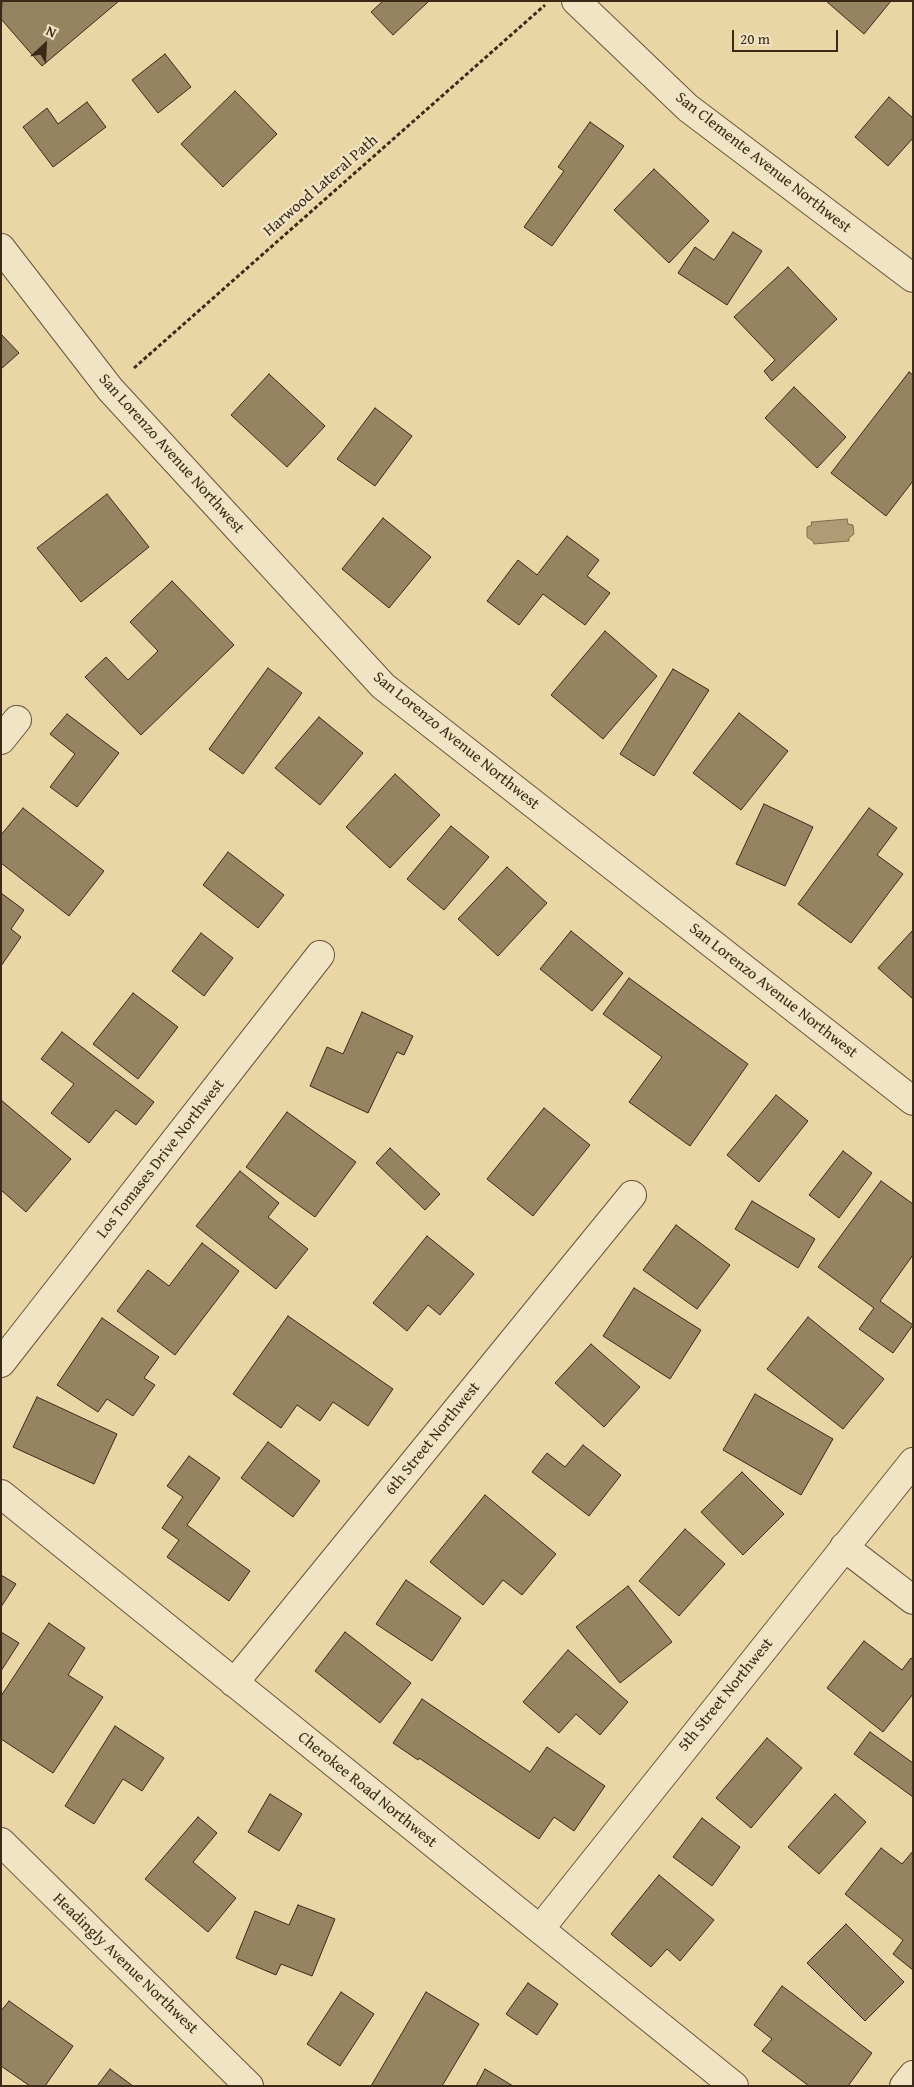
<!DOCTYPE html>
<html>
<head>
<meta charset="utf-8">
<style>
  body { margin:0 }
  #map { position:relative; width:914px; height:2087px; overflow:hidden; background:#ead6a4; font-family:"Gentium Book Plus",serif }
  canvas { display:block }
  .frame { position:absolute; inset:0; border:2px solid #3c2918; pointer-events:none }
  .north { position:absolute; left:20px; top:20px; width:50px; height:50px; -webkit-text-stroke:4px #f1e4c4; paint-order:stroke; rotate:25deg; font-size:14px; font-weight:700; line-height:20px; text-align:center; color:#3c2918 }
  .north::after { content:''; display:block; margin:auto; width:18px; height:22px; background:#3c2918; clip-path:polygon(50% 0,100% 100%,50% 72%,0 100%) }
  .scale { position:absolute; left:732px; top:30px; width:106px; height:22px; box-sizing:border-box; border:2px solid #3c2918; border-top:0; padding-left:6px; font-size:15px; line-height:18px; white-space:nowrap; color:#3c2918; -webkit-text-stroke:4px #f1e4c4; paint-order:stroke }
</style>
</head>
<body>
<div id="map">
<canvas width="914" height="2087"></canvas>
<div class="frame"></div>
<div class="north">N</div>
<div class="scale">20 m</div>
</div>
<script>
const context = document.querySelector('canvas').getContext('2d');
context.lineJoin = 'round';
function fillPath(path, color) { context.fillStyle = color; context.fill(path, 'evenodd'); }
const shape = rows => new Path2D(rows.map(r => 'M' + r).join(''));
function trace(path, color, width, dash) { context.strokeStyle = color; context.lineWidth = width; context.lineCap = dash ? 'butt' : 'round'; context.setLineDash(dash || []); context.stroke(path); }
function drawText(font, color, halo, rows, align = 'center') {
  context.font = font + ' "Gentium Book Plus",serif'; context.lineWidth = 4.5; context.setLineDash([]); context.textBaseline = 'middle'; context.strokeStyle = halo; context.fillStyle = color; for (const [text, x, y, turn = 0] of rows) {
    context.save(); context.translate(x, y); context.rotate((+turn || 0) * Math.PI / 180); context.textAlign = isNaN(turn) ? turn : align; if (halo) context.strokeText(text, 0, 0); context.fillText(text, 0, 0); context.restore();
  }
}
const water = shape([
  [847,519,848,524,853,525,854,534,849,538,849,541,814,544,813,541,807,537,807,527,812,525,811,522,847,519]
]);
const building = shape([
  [2,1,119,1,42,66,1,19,2,1],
  [383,1,429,1,393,35,371,12,383,1],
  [826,1,891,1,864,34,826,1],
  [165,54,191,87,158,113,132,80,165,54],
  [235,91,277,134,223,187,181,144,235,91],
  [889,97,913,118,913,138,888,166,855,137,889,97],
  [87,102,106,127,53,167,23,127,47,108,58,124,87,102],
  [590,122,624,146,552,246,524,227,564,171,558,167,590,122],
  [654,169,709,221,669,263,614,210,654,169],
  [733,232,762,251,727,305,678,273,695,247,714,260,733,232],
  [788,267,837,319,772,381,764,371,775,360,734,317,788,267],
  [1,334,19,353,1,369,1,334],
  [909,372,913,375,913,481,886,516,831,473,909,372],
  [269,374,325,426,287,467,231,415,269,374],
  [794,387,846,437,817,468,765,418,794,387],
  [375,408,412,436,375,486,337,459,375,408],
  [107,494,149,547,81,602,37,548,107,494],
  [383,518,431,557,389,608,342,569,383,518],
  [567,536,599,560,587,576,610,593,585,625,543,594,519,625,487,601,518,560,537,575,567,536],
  [172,581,234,645,141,735,85,677,106,657,128,680,158,651,130,622,172,581],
  [605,631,657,676,603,739,551,695,605,631],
  [268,668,302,693,243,774,209,749,268,668],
  [673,669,709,690,654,776,620,754,673,669],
  [739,713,788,751,741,810,693,773,739,713],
  [67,714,119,753,77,807,50,787,75,754,50,734,67,714],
  [319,717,363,753,320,805,275,768,319,717],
  [395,774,440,815,390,868,346,827,395,774],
  [764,804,813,827,785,886,736,864,764,804],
  [23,808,104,871,69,916,1,863,1,835,23,808],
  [869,808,897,828,877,855,903,874,851,943,798,904,869,808],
  [451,826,489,857,444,910,407,879,451,826],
  [228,852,284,895,258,928,203,885,228,852],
  [507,867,547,903,498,956,458,919,507,867],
  [1,893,24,910,11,929,21,937,1,966,1,893],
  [913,930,913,999,878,968,913,930],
  [571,931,623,973,592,1011,540,969,571,931],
  [201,933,233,958,204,996,172,971,201,933],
  [629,978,748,1064,690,1146,629,1102,662,1057,603,1014,629,978],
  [133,993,178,1027,138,1079,93,1044,133,993],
  [362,1012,413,1036,404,1055,397,1052,368,1113,310,1086,327,1047,343,1054,362,1012],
  [62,1032,154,1102,136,1125,116,1110,89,1143,51,1113,74,1084,41,1059,62,1032],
  [776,1095,808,1121,759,1182,727,1155,776,1095],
  [1,1100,71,1159,26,1212,1,1190,1,1100],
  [544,1108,590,1145,533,1216,487,1179,544,1108],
  [287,1112,356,1162,315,1217,246,1167,287,1112],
  [390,1148,440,1194,425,1210,376,1163,390,1148],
  [843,1151,872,1173,839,1218,809,1195,843,1151],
  [240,1171,279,1203,268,1217,308,1249,276,1289,196,1226,240,1171],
  [881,1181,913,1204,913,1255,880,1301,913,1325,893,1353,859,1329,874,1308,818,1267,881,1181],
  [752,1201,815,1239,798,1268,735,1229,752,1201],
  [676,1225,730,1265,697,1309,643,1270,676,1225],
  [427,1236,474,1274,440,1315,428,1305,407,1331,373,1303,427,1236],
  [202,1243,239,1271,175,1355,117,1311,148,1270,169,1286,202,1243],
  [634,1288,701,1330,670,1379,603,1336,634,1288],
  [288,1316,393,1389,368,1426,333,1402,320,1421,297,1405,281,1428,233,1394,288,1316],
  [808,1317,884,1379,843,1429,767,1369,808,1317],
  [102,1318,159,1357,144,1378,155,1385,133,1416,107,1399,98,1412,57,1385,102,1318],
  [591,1344,640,1387,604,1427,555,1383,591,1344],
  [755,1394,833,1439,801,1495,723,1450,755,1394],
  [37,1397,117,1434,94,1484,13,1447,37,1397],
  [268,1442,320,1481,293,1517,241,1478,268,1442],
  [583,1445,621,1475,589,1516,532,1472,547,1453,565,1467,583,1445],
  [189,1456,220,1478,187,1525,250,1571,229,1601,167,1557,179,1540,162,1528,183,1497,167,1486,189,1456],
  [742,1472,784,1514,743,1555,701,1512,742,1472],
  [485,1495,556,1554,522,1595,503,1580,483,1605,430,1562,485,1495],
  [685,1529,725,1564,679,1616,639,1581,685,1529],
  [1,1575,16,1584,1,1607,1,1575],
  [406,1580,461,1618,432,1661,376,1624,406,1580],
  [628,1586,672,1642,620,1683,576,1627,628,1586],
  [49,1623,85,1648,68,1675,103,1697,53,1773,1,1739,1,1696,49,1623],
  [1,1632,19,1643,1,1671,1,1632],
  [345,1632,411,1683,380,1723,315,1671,345,1632],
  [864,1641,902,1670,911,1658,913,1659,913,1694,883,1732,827,1688,864,1641],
  [568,1650,628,1702,600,1735,576,1714,559,1733,523,1702,568,1650],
  [422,1699,530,1772,547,1747,605,1786,574,1831,554,1817,539,1839,419,1758,418,1760,393,1743,422,1699],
  [115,1726,164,1758,142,1791,123,1779,94,1824,65,1806,115,1726],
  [870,1732,913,1763,913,1797,854,1754,870,1732],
  [767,1738,802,1768,751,1828,716,1798,767,1738],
  [270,1794,302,1814,279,1851,248,1832,270,1794],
  [835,1794,866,1822,819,1874,788,1847,835,1794],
  [198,1817,217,1833,193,1862,236,1898,208,1932,145,1879,198,1817],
  [702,1818,740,1847,712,1886,673,1857,702,1818],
  [881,1848,902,1864,913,1851,913,1970,893,1954,903,1940,845,1894,881,1848],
  [659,1875,714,1920,680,1961,667,1949,651,1967,611,1934,659,1875],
  [298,1905,335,1919,312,1976,281,1964,276,1975,236,1958,255,1911,289,1925,298,1905],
  [846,1924,904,1982,865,2021,807,1963,846,1924],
  [528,1983,558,2004,537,2035,506,2014,528,1983],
  [782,1986,872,2053,848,2086,809,2086,762,2051,772,2039,754,2025,782,1986],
  [341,1992,374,2014,340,2066,307,2044,341,1992],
  [426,1992,479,2024,442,2086,371,2086,426,1992],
  [9,2001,73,2046,45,2086,30,2086,1,2066,1,2011,9,2001],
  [110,2069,133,2086,97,2086,110,2069],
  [485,2069,513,2086,476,2086,485,2069]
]);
const path = shape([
  [134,368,545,5]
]);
const minor = shape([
  [576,1,688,108,913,278],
  [1,248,110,389,383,686,913,1101],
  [1,740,17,720],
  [1,1363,320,955],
  [1,1494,734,2086],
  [844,1547,913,1600],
  [234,1683,632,1195],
  [1,1842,249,2086],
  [540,1929,913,1462],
  [904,2086,913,2075]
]);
const streetNames = [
  ["San Clemente Avenue Northwest",763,163,38],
  ["Harwood Lateral Path",321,186,-41],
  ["San Lorenzo Avenue Northwest",171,454,48],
  ["San Lorenzo Avenue Northwest",456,741,39],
  ["San Lorenzo Avenue Northwest",773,991,38],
  ["Los Tomases Drive Northwest",161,1159,-52],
  ["6th Street Northwest",433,1439,-51],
  ["5th Street Northwest",726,1695,-51],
  ["Cherokee Road Northwest",367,1790,39],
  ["Headingly Avenue Northwest",125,1964,44]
];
fillPath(water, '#af9b74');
trace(water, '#816d4f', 1);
fillPath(building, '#968361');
trace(building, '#3c2918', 1);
trace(minor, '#68543b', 30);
trace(path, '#3c2918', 3, [4, 2.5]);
trace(minor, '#f1e4c4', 28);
drawText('16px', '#3c2918', '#f1e4c4', streetNames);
</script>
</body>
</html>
